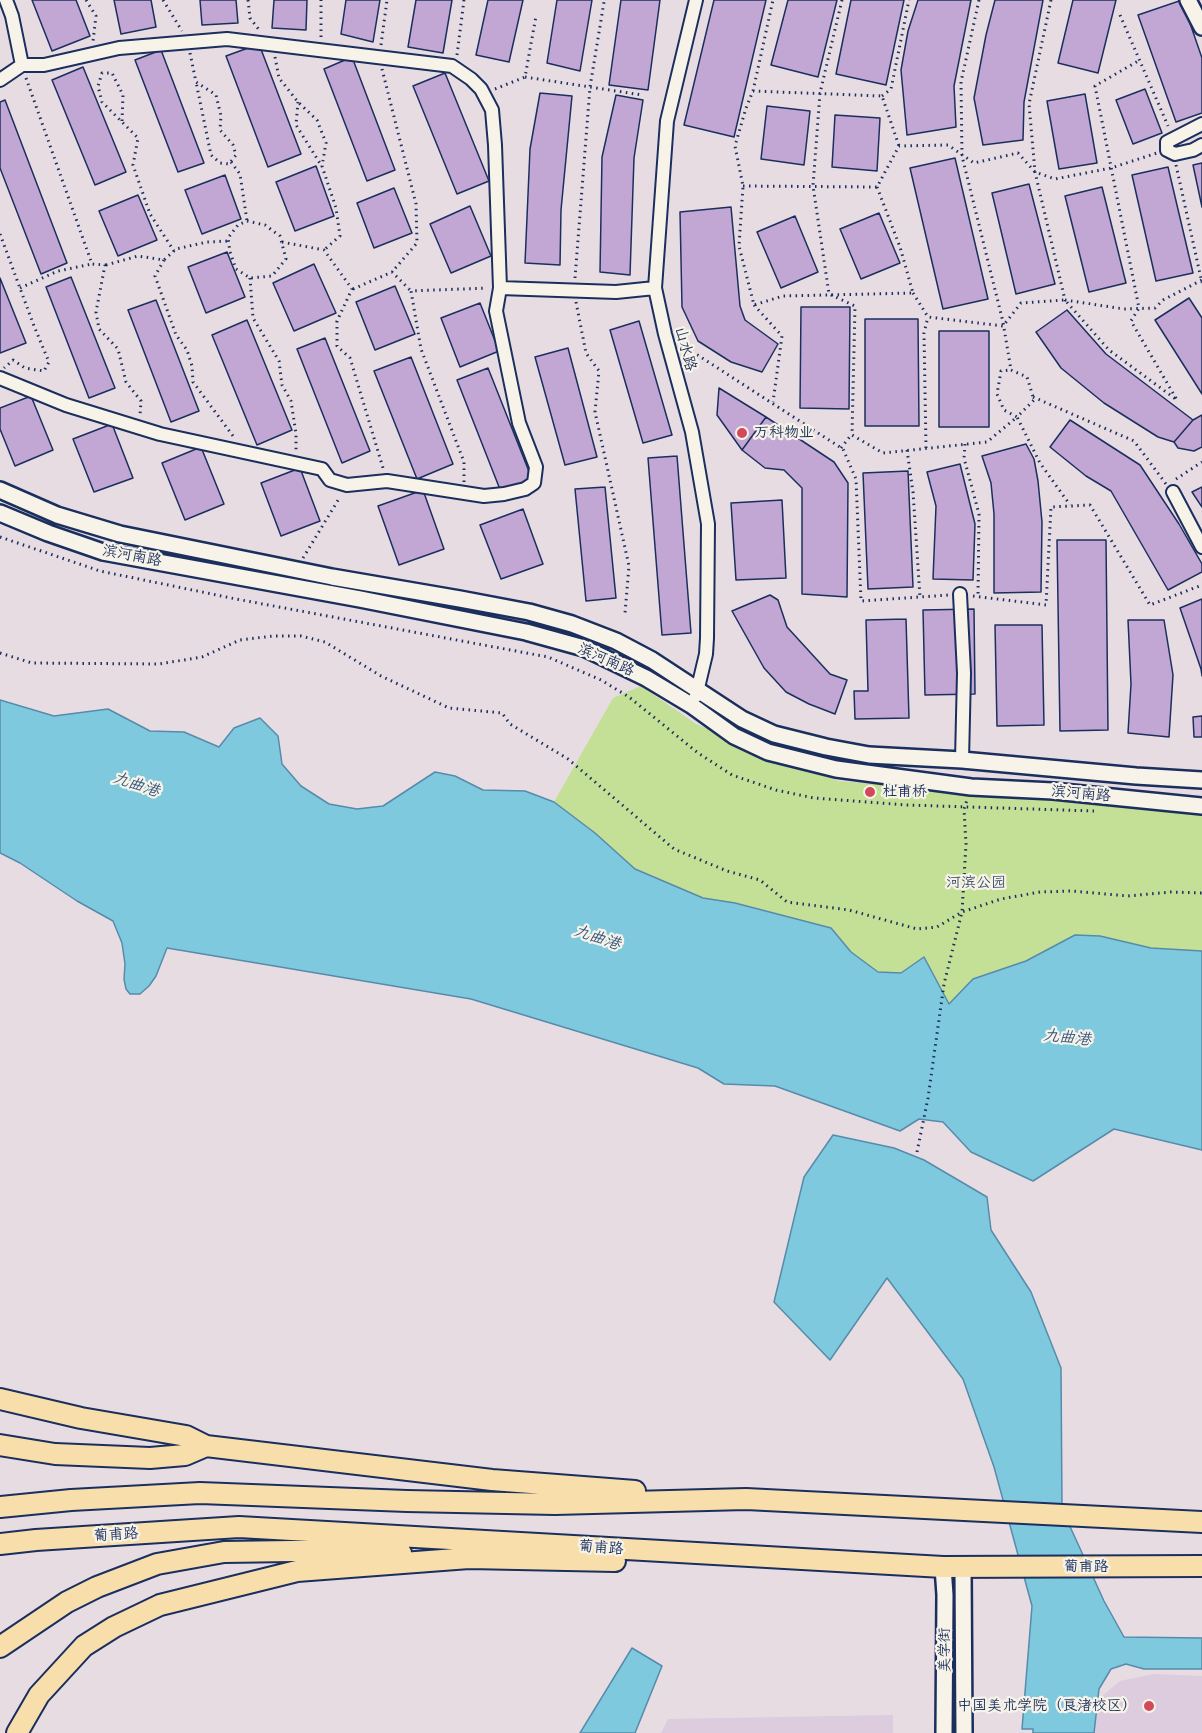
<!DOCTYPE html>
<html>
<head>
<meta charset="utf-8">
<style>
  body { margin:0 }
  canvas { display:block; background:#e7dce2 }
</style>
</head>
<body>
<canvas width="1202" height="1733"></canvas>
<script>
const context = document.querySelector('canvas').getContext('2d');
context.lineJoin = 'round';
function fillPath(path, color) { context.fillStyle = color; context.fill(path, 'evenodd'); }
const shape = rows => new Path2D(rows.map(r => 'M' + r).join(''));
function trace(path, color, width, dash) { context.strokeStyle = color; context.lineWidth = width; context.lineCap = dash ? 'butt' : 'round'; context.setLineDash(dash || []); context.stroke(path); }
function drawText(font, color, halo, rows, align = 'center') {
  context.font = font + ' "Shantell Sans","LXGW WenKai TC",sans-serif'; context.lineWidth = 4.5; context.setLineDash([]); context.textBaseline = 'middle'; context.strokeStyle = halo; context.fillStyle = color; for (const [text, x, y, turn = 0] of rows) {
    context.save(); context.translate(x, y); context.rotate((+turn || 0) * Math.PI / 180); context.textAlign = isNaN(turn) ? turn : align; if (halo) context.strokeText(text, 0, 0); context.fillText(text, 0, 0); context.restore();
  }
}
const built = shape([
  [1153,1674,1202,1676,1202,1733,1090,1733,1092,1716,1101,1697,1120,1681],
  [893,1715,893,1733,661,1733,668,1719]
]);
const green = shape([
  [641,686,696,724,838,781,1155,806,1202,814,1202,951,1151,948,1100,936,1075,935,1026,961,973,979,949,1004,901,973,878,972,851,952,831,928,735,903,703,898,635,869,595,833,554,802,613,698]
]);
const water = shape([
  [0,700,54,716,108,709,150,731,184,732,219,747,234,728,260,718,278,736,282,764,301,786,329,804,357,809,383,806,435,772,455,776,483,790,525,791,554,802,595,833,635,869,703,898,735,903,831,928,851,952,878,972,901,973,924,957,949,1004,973,979,1026,961,1075,935,1100,936,1151,948,1202,951,1202,1150,1114,1129,1033,1181,971,1152,943,1122,919,1119,900,1131,775,1086,724,1084,698,1068,471,999,167,948,156,976,149,986,140,994,130,994,126,989,124,979,125,964,122,943,113,921,77,901,20,863,0,853,0,700],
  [833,1135,894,1148,924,1160,987,1197,991,1230,1031,1292,1061,1368,1062,1509,1104,1601,1124,1637,1202,1638,1202,1669,1144,1669,1126,1664,1111,1669,1099,1689,1094,1733,1033,1733,1033,1729,1022,1729,1032,1606,994,1467,963,1379,887,1278,830,1360,774,1302,804,1177,833,1135],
  [632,1648,662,1666,635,1733,580,1733,632,1648]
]);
const building = shape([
  [32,0,76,0,90,36,52,51,32,0],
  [114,0,151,0,156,27,121,34,114,0],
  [200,0,236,0,238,23,202,25,200,0],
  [274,0,307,0,306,30,272,28,274,0],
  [346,0,380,0,373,42,341,34,346,0],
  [416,0,452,0,443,53,408,47,416,0],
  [488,0,523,0,509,62,476,55,488,0],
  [557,0,592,0,580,71,547,63,557,0],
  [621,0,660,0,648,90,609,85,621,0],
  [714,0,766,0,734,137,684,125,714,0],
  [788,0,837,0,818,77,771,65,788,0],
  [851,0,904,0,886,85,836,74,851,0],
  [918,0,971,0,954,86,956,127,907,135,901,70,908,31,918,0],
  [995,0,1043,0,1024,102,1023,140,983,145,974,98,986,35,995,0],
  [1073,0,1116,0,1098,73,1058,63,1073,0],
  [1182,0,1202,58,1202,113,1176,122,1138,15,1182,0],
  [259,44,301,154,268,167,226,56,259,44],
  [161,50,204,163,178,172,135,60,161,50],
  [352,57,395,170,367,181,324,69,352,57],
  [83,67,126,172,95,185,52,80,83,67],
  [445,73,489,181,457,194,413,86,445,73],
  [1145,89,1162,133,1133,144,1116,100,1145,89],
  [540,93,572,96,561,210,560,265,525,263,530,149,540,93],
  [1085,94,1097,163,1059,169,1047,101,1085,94],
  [616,95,643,100,634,158,630,275,600,272,602,157,616,95],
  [5,100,67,263,41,274,0,168,0,102,5,100],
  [767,106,810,111,804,165,761,159,767,106],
  [835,115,880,118,877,171,832,167,835,115],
  [955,158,988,299,943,309,910,168,955,158],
  [1202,163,1202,207,1193,165,1202,163],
  [316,166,334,216,295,231,276,182,316,166],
  [1168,167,1193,273,1156,281,1132,175,1168,167],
  [225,175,241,219,202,234,185,190,225,175],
  [1029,184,1055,284,1016,294,992,193,1029,184],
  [1102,187,1126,283,1089,292,1065,196,1102,187],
  [394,188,412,233,374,248,357,203,394,188],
  [138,195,157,240,118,256,99,211,138,195],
  [470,206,491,256,451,273,430,224,470,206],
  [731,207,740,306,745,320,778,344,762,372,731,362,698,341,682,307,680,212,731,207],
  [879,213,900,263,861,279,840,229,879,213],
  [795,216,818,272,781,288,757,232,795,216],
  [227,252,245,297,206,313,188,267,227,252],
  [314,264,336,313,294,331,273,283,314,264],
  [71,277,115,388,89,398,46,287,71,277],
  [0,278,26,343,0,353,0,278],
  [395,286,415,334,375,350,356,302,395,286],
  [1189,298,1202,318,1202,394,1155,320,1189,298],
  [156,300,199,411,171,422,128,310,156,300],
  [480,303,499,351,460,367,441,318,480,303],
  [801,307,850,307,849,409,800,408,801,307],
  [1067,310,1106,354,1193,420,1174,442,1158,437,1104,403,1061,368,1036,332,1067,310],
  [865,319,918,319,919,426,865,426,865,319],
  [247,320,292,430,257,445,212,335,247,320],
  [639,321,672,435,643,443,610,330,639,321],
  [939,331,989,331,989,427,939,427,939,331],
  [325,338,370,451,342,463,297,349,325,338],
  [568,348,597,457,565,465,535,357,568,348],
  [411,357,453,464,417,479,374,371,411,357],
  [488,368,532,479,501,492,457,380,488,368],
  [719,388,766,417,742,450,717,415,719,388],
  [31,396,53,450,15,466,0,429,0,408,31,396],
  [1202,415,1202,447,1194,451,1178,448,1174,442,1193,420,1202,415],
  [766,417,834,462,848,483,847,597,802,594,802,488,784,470,765,468,742,450,766,417],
  [1070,420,1140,465,1179,524,1202,564,1202,572,1168,590,1111,491,1086,476,1050,447,1070,420],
  [112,424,133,478,94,492,73,439,112,424],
  [1026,444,1034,459,1038,481,1042,522,1041,592,994,593,994,514,991,483,982,456,1026,444],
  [201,447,224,504,185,520,162,463,201,447],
  [677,456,691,633,662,635,648,458,677,456],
  [960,464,975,524,973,580,933,579,936,506,927,472,960,464],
  [300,468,320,521,281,536,261,483,300,468],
  [908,471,913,587,868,589,863,473,908,471],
  [605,487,616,598,586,601,575,489,605,487],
  [1202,487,1202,507,1192,492,1202,487],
  [423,490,444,549,399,565,378,506,423,490],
  [782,500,786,578,736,580,731,503,782,500],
  [523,509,543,564,501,579,480,525,523,509],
  [1057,540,1106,540,1108,730,1060,731,1057,540],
  [770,595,778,600,787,627,830,674,847,680,835,714,809,704,786,692,764,668,732,611,770,595],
  [1202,599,1202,676,1201,669,1180,608,1202,599],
  [974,609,975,694,925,695,923,610,974,609],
  [906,619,909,718,855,719,854,691,868,691,866,620,906,619],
  [1128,620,1164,620,1173,675,1169,737,1128,733,1131,684,1128,620],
  [995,625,1042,625,1044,725,997,726,995,625],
  [1202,716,1202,737,1194,737,1193,717,1202,716]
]);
const path = shape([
  [86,0,96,16,93,41],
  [163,0,182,31],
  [248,0,250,18,260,31],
  [842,0,820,93,813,186,829,294,855,306,852,435,883,453,987,442,1017,417,1040,463,1070,505],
  [979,0,961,82,962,156,1003,322,1011,370],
  [1051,0,1029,104,1035,172,1065,300,1124,309,1155,308,1163,300,1202,280],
  [1120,15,1168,126],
  [321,37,321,0],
  [381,45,387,0],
  [190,53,196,82,216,95,221,116,220,130,233,145,236,155,229,164,220,163,211,155,196,82],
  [457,55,464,0],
  [275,57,279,78,298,102,317,120,326,143,322,166,336,208,340,236,324,250],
  [382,69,416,204,417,243,392,272],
  [525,77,642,95],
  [26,78,92,264,105,265,96,312,99,329,118,349,126,382,141,401,140,415],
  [495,89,525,77,536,16],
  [753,91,773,0],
  [882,96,891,89,909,0],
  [298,102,296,125,321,165],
  [122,121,123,95,112,73,102,73,98,86,102,102,138,138,133,165,150,214,174,251],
  [231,162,240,174,247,221],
  [1176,165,1202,283],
  [743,186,877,187,899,146,948,145,974,163,1018,153,1035,172,1055,179,1111,168,1157,153],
  [877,187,900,247,913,293,783,296,754,305,739,246,743,186,735,146,746,108,753,91,882,96,899,146],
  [247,221,265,225,280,236,286,259,272,276,250,278,236,269,230,252,228,238,238,225,247,221],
  [0,234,34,326,49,362,44,371,25,368,13,360,4,368],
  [282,242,324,250,352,289,337,321,337,346,350,358,383,468],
  [164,260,155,276,176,335,187,350,192,366,193,382,233,436],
  [106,265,138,256,164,260,176,249,207,242,229,241],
  [250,278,253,318,279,361,282,385,291,401,296,434,296,452],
  [575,278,590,87,604,2],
  [20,288,58,271,92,264],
  [353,289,392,272,411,291],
  [913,293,928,317,1003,326,1021,303,1065,300,1109,350,1177,400,1131,321,1139,308,1095,86,1140,60],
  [576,302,586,353,599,371,595,412,629,566,625,613],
  [754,305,782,336,773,402],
  [682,345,843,449,856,479,861,601,949,595],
  [1011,370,1027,377,1034,400,1017,417,1004,410,997,394,1001,371,1011,370],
  [1033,397,1134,441,1166,484],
  [965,444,964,458,979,514,978,596],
  [841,448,851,435],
  [926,448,924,333,928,317],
  [907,450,913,492,920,597],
  [1176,479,1202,462],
  [464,482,464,462,421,349,411,291,487,288],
  [0,537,100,571,236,599,548,657,601,680,629,697,698,753,732,775,776,790,814,798,907,805,1094,811],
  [303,558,340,497],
  [973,596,1046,605,1051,507,1090,505,1150,605,1202,585],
  [0,653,32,663,159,664,202,657,240,640,273,636,301,636,325,642,381,676,449,708,502,713,510,724,568,759,674,849,727,871,760,880,787,902,849,910,917,929,937,927,962,912,1001,899,1040,892,1072,891,1128,896,1171,892,1202,893],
  [917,1152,928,1098,944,984,962,912,966,844,964,809,967,800]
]);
const minor = shape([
  [6,0,12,16,22,65],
  [0,80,22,65,44,65,119,48,227,39,452,66,471,79,481,89,492,110,495,145,500,288,496,311,519,423,536,467,534,483,525,489,504,494,484,496,387,481,347,485,330,480,322,469,160,434,66,405,0,378],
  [1202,124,1167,142,1167,150,1175,154,1193,150,1202,145],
  [500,288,616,292,655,288],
  [1173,492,1202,547],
  [960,594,964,673,962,760],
  [696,696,706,654,707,638,708,524,692,432,665,334,655,288,667,121,696,0]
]);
const tertiary = shape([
  [1188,0,1202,27],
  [0,490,57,515,120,534,332,577,460,599,529,612,572,624,616,641,652,660,742,719,774,734,826,747,869,755,962,760,1136,776,1202,780],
  [0,513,48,533,103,552,360,599,526,632,584,648,646,678,691,705,734,736,768,752,836,769,971,787,1053,791,1202,806],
  [943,1567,945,1595,944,1733],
  [963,1568,964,1733]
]);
const primary = shape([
  [0,1399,81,1418,186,1436,206,1446],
  [0,1445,55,1454,150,1458,185,1455,206,1446,492,1480,635,1491],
  [0,1507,71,1500,200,1493,407,1501,555,1504,746,1499,1202,1522],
  [0,1544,36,1540,239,1527,943,1567,1202,1566],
  [0,1647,67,1602,97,1587,157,1564,224,1552,360,1550,401,1553],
  [17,1733,39,1695,84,1646,114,1627,160,1605,297,1571,469,1558,615,1561]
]);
const markers = [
  [742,433,6,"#d1495b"],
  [870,792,6,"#d1495b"],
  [1149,1706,6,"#d1495b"]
];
const streetNames = [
  ["山水路",685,349,75],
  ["滨河南路",132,556,11],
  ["滨河南路",606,660,24],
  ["滨河南路",1081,794,5],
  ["葡甫路",116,1535,-4],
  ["葡甫路",601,1548,4],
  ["葡甫路",1086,1567],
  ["美学街",945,1650,-90]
];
const poiNames = [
  ["万科物业",754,433],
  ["杜甫桥",882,792],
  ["中国美术学院（良渚校区）",1137,1706,"right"]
];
const parkNames = [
  ["河滨公园",976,883]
];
const waterNames = [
  ["九曲港",136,785,18],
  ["九曲港",597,938,18],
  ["九曲港",1067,1038,6]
];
fillPath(built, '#dcccde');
fillPath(green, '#c4df96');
fillPath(water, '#7fc9df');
trace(water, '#578bab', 1.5);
fillPath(building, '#c2a6d3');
trace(building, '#1b2f5e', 1.5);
trace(minor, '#1b2f5e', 16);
trace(tertiary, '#1b2f5e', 20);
trace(primary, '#1b2f5e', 24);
trace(path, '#1b2f5e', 3, [1.5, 4.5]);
trace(minor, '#f7f3e8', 12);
trace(tertiary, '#f7f3e8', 15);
trace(primary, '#f8deab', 20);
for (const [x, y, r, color] of markers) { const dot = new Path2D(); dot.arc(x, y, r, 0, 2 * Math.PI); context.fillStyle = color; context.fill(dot); trace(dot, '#f7f3e8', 2); }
drawText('15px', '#1b2f5e', '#f7f3e8', streetNames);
drawText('15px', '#1b2f5e', '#f7f3e8', poiNames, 'left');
drawText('15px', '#3d5269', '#f7f3e8', parkNames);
drawText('italic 16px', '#34567e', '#f7f3e8', waterNames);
</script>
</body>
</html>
